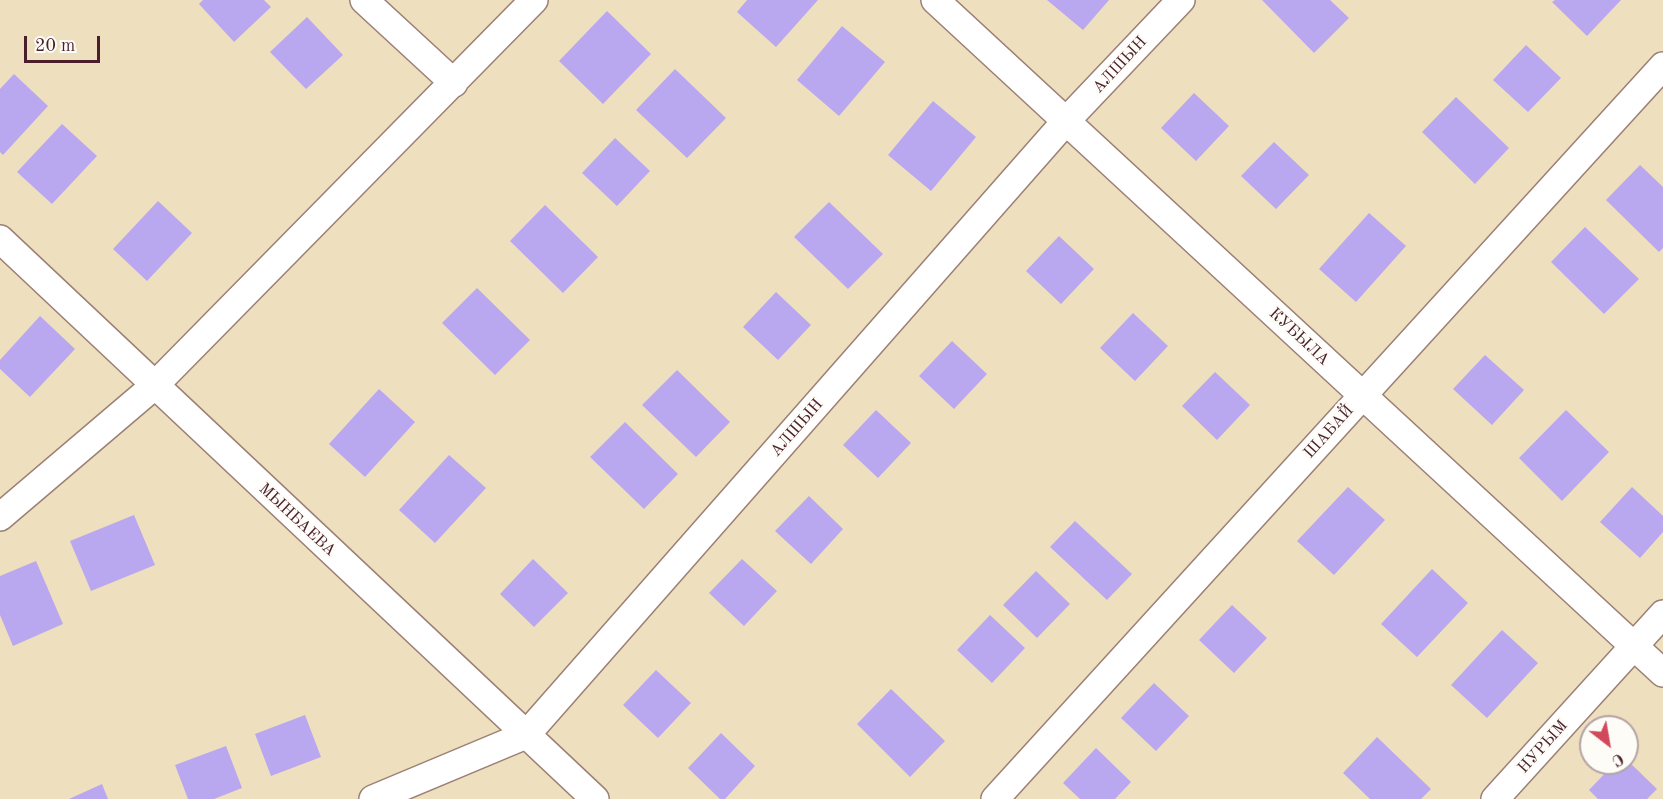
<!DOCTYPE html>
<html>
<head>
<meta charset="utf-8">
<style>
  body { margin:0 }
  #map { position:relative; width:1663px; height:799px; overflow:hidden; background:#eedfbf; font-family:"Old Standard TT",serif }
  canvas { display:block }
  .north { position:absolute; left:1579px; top:715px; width:60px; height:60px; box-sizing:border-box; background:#fdfcf7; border:2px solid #b5a4a5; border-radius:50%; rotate:149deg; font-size:16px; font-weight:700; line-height:24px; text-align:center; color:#4a1f2b }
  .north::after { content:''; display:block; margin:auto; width:21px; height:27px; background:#d1495b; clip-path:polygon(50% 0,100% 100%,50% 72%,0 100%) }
  .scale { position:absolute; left:24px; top:36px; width:76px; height:27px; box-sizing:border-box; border:3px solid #4a1f2b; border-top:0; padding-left:8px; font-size:18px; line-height:21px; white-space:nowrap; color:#4a1f2b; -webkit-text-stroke:4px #fdfcf7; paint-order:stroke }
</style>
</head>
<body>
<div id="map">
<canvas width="1663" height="799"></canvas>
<div class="north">С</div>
<div class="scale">20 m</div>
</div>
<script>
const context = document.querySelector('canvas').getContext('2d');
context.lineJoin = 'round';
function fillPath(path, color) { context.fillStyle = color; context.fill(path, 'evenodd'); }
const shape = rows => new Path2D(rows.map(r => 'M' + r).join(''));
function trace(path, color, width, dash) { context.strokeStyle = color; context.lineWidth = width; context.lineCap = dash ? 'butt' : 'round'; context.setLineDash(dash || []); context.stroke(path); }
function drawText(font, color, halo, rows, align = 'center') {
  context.font = font + ' "Old Standard TT",serif'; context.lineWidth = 5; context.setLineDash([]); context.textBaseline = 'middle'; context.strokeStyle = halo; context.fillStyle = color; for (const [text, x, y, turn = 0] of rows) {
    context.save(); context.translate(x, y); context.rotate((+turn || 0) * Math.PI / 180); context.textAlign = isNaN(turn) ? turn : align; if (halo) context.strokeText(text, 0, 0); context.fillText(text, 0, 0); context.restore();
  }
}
const building = shape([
  [203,0,264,0,271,7,234,42,199,4],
  [747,0,818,0,776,47,737,12],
  [1047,0,1109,0,1083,30],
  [1262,0,1330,0,1349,18,1314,53],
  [1555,0,1621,0,1587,36,1552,2],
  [607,11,651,54,603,104,559,61],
  [307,17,343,55,306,89,270,52],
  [842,26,885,62,839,116,797,80],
  [1526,45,1561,78,1528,112,1493,80],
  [675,69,726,118,687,158,636,110],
  [14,74,48,106,3,155,0,152,0,89],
  [1194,93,1229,126,1196,161,1161,128],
  [1456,97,1509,148,1475,184,1422,132],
  [933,101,976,137,931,191,888,155],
  [62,124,97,156,52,204,17,172],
  [615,138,650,171,617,206,582,173],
  [1274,142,1309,175,1276,209,1241,176],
  [1640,165,1663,187,1663,248,1659,252,1606,200],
  [158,201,192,233,147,281,113,249],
  [829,202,883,254,848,289,794,237],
  [545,205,598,257,563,293,510,241],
  [1369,213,1406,246,1356,302,1319,269],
  [1585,227,1639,279,1604,314,1551,262],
  [1059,236,1094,269,1061,304,1026,271],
  [477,288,530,340,495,375,442,323],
  [776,292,811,325,778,360,743,327],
  [1133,313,1168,346,1135,381,1100,348],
  [40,316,75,349,30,397,0,369,0,360],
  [952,341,987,374,954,409,919,376],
  [1485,355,1524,390,1492,425,1453,389],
  [677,370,730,422,696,457,642,405],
  [1215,372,1250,405,1217,440,1182,406],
  [379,389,415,422,365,477,329,444],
  [876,410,911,443,878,478,843,445],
  [1566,410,1609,452,1562,501,1519,458],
  [625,422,678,474,644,509,590,457],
  [449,455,486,488,435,543,399,510],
  [1348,487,1385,520,1334,575,1297,541],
  [1632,487,1663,516,1663,532,1640,558,1600,522],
  [809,496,843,529,811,564,775,531],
  [134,515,155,565,91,591,70,541],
  [1075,521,1132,574,1107,600,1050,547],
  [533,559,568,593,534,627,500,594],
  [742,559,777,591,744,626,709,593],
  [36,561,63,624,13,646,0,615,0,576],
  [1432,569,1468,603,1417,657,1381,624],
  [1036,571,1070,604,1037,638,1003,605],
  [1232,605,1267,638,1234,673,1199,640],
  [990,615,1025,648,992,683,957,650],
  [1502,630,1538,663,1487,718,1451,685],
  [656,670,691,703,658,738,623,705],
  [1154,683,1189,716,1156,751,1121,718],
  [891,689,945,741,910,777,857,724],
  [305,715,321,757,271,776,255,734],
  [721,733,755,766,725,799,720,799,688,768],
  [1377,737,1431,789,1421,799,1370,799,1343,773],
  [226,746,242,788,214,799,188,799,175,765],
  [1096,748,1131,782,1115,799,1080,799,1063,783],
  [1627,760,1657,789,1647,799,1598,799,1589,790,1615,763,1627,763],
  [102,784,108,799,69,799]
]);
const minor = shape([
  [364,0,454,83],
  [935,0,1663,673],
  [0,239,595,799],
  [0,517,154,386,534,0],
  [373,799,526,735,1066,121,1181,0],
  [995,799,1663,66],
  [1495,799,1663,614]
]);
const streetNames = [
  ["АЛШЫН",1120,65,-47],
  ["КУБЫЛА",1299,337,43],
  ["АЛШЫН",797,428,-49],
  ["ШАБАЙ",1329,432,-48],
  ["МЫНБАЕВА",297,520,43],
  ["НУРЫМ",1543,747,-48]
];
fillPath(building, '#b9a7ef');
trace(minor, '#9c7f75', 30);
trace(minor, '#fff', 27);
drawText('16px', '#4a1f2b', '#fdfcf7', streetNames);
</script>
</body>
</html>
